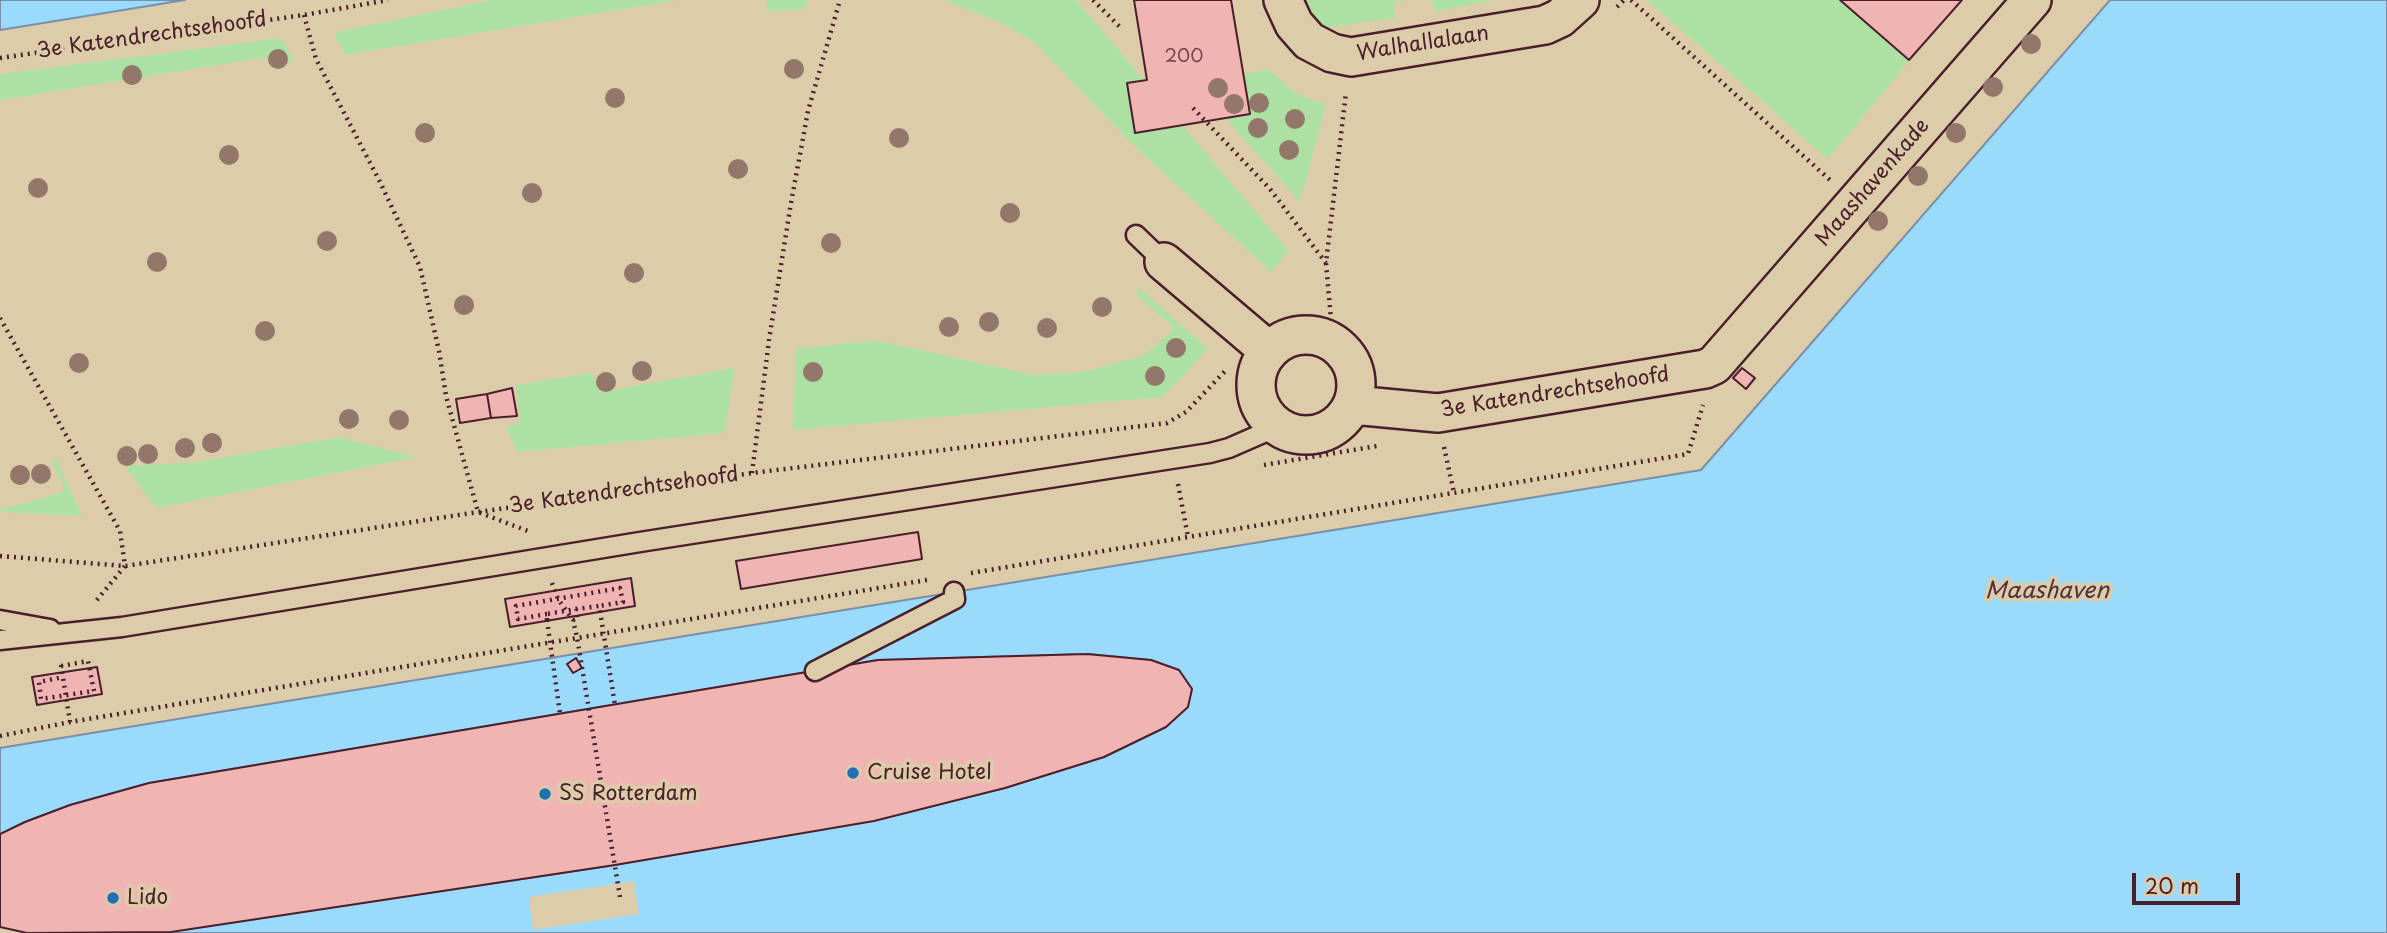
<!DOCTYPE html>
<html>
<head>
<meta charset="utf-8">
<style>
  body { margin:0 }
  #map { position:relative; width:2387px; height:933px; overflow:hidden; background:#ddcca9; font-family:"Playpen Sans",sans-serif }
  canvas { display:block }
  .scale { position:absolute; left:2132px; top:873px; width:108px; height:32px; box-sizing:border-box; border:4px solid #4a1f2b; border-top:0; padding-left:9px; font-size:21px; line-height:24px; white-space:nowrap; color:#4a1f2b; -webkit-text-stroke:5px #ddcca9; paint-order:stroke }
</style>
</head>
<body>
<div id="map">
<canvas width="2387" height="933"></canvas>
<div class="scale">20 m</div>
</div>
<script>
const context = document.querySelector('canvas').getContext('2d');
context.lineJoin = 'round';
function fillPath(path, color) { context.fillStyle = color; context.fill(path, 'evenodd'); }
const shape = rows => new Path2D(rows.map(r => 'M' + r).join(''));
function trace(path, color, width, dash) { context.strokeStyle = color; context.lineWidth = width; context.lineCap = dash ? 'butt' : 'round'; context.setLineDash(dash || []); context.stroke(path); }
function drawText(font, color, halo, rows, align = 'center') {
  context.font = font + ' "Playpen Sans",sans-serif'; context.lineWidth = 7; context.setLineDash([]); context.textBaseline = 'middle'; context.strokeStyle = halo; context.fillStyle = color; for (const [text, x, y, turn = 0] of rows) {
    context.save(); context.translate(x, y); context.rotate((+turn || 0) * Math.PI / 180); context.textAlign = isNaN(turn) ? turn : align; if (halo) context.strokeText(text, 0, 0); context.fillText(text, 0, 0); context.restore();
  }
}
const green = shape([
  [491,0,679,0,344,55,343,47,336,40,336,32],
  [766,0,808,0,806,9,768,11],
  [944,0,1076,0,1289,251,1271,272,1132,144,1034,42,1003,24],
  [1298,0,1408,0,1394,2,1395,18,1317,29],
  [1432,0,1493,0,1435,12],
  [1647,0,1861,0,1918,50,1828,159],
  [281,38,294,62,287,63,281,55,0,100,0,74],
  [1268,69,1298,95,1326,104,1300,202,1194,83],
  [1140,289,1208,349,1163,397,793,430,796,349,876,340,1033,375,1082,372,1144,355,1173,330,1170,324,1135,294],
  [735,368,724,433,518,452,506,427,520,423,516,385,591,373,600,392],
  [339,437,417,457,156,508,125,466,197,462],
  [56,459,82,516,0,512,0,510,63,492,63,485,51,460]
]);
const water = shape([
  [0,0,185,0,0,30,0,0],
  [2110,0,2387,0,2387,933,159,933,615,865,1005,788,1104,757,1166,727,1192,689,1179,670,1151,660,1087,654,878,660,149,783,70,805,25,822,0,834,0,748,1701,470,2110,0]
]);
const pier = shape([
  [634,881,639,914,533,930,529,897]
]);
const building = shape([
  [1134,0,1231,0,1250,114,1135,133,1127,83,1147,80,1134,0],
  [1840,0,1962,0,1909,60,1840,0],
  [1742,368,1755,378,1746,389,1733,378,1742,368],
  [512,388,517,416,491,418,487,394,512,388],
  [487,394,491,418,460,423,456,399,487,394],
  [918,532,922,559,741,589,736,561,918,532],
  [631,578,635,606,510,627,505,599,631,578],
  [1087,654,1151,660,1179,670,1192,689,1188,707,1166,727,1104,757,1005,788,874,821,615,865,171,932,27,933,0,927,0,834,25,822,70,805,149,783,878,660,1087,654],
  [576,658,582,668,573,673,567,664,576,658],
  [97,667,102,694,37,705,32,677,97,667]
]);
const path = shape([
  [1093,0,1121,28],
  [1631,0,1830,180],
  [1617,7,1624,0],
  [304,15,316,59,380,182,420,267,439,351,446,396,478,512,528,531],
  [0,58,304,15,388,0],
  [1193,108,1270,189,1326,263],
  [0,318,120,531,125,566,96,601],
  [1333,342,1326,263,1346,92],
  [1444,447,1454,493],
  [1264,465,1377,446],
  [752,473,769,340,791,203,808,111,840,0],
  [1178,484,1188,537],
  [0,556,125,566,478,512,752,473,1167,423,1186,412,1227,369],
  [971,573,1688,454,1703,405],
  [552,583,558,599,573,620,577,637,620,897],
  [547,614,518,619,516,606,620,588,623,602,599,606],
  [547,620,547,614,576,609,599,606,600,611],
  [573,620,578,619,576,609],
  [61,665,70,722],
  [61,666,88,661,94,691,41,699,39,682,63,677],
  [0,736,70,722,927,580]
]);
const lane = shape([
  [1136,235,1164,262],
  [0,620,50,629],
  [0,640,122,627,640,542,1210,453,1229,448,1277,427],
  [815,671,955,599,954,592]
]);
const street = shape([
  [1283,0,1294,24,1309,41,1332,53,1351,57,1545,25,1560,18,1580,0],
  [1164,262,1269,351],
  '1256 385a50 50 0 1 1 100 0a50 50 0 1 1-100 0Z',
  [1353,405,1438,413,1705,369,1714,365,2032,0]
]);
const pathBridge = shape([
  [600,611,615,705],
  [547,620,560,714]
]);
const trees = [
  [2031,44],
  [278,59],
  [794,69],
  [132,75],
  [1993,87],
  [1218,88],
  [615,98],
  [1259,103],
  [1234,104],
  [1295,119],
  [1258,128],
  [425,133],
  [1956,133],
  [899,138],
  [1289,150],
  [229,155],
  [738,169],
  [1918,176],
  [38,188],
  [532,193],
  [1010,213],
  [1878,221],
  [327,241],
  [831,243],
  [157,262],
  [634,273],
  [464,305],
  [1102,307],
  [989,322],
  [949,327],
  [1047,328],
  [265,331],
  [1176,348],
  [79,363],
  [642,371],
  [813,372],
  [1155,376],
  [606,382],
  [349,419],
  [399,420],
  [212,443],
  [185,448],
  [148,454],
  [127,456],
  [41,474],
  [20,475]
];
const markers = [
  [853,773,7,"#1f6fb2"],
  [545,794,7,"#1f6fb2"],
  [113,898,7,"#1f6fb2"]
];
const numberNames = [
  ["200",1184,57]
];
const streetNames = [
  ["3e Katendrechtsehoofd",152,36,-8],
  ["Walhallalaan",1423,44,-9],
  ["Maashavenkade",1873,183,-49],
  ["3e Katendrechtsehoofd",1555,393,-9],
  ["3e Katendrechtsehoofd",624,491,-8]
];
const poiNames = [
  ["Cruise Hotel",867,773],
  ["SS Rotterdam",559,794],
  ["Lido",127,898]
];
const waterNames = [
  ["Maashaven",2047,592]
];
fillPath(green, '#ace1a3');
fillPath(water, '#9adbfc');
trace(water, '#7a90a8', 2);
fillPath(pier, '#ddcca9');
fillPath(building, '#f0b4b3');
trace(building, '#4a1f2b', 2);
trace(lane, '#4a1f2b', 23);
trace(street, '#4a1f2b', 42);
trace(path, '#4a1f2b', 4.5, [2, 5]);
trace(lane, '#ddcca9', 18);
trace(street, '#ddcca9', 37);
trace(pathBridge, '#4a1f2b', 4.5, [2, 5]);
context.fillStyle = '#92776a';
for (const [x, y] of trees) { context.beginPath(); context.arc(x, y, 10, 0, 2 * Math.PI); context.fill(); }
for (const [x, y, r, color] of markers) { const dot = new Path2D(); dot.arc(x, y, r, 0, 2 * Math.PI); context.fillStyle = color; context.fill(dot); trace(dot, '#ddcca9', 2.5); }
drawText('18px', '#74444d', null, numberNames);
drawText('21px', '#4a1f2b', '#ddcca9', streetNames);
drawText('21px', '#4a1f2b', '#ddcca9', poiNames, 'left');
drawText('italic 23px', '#523240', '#ddcca9', waterNames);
</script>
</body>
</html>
